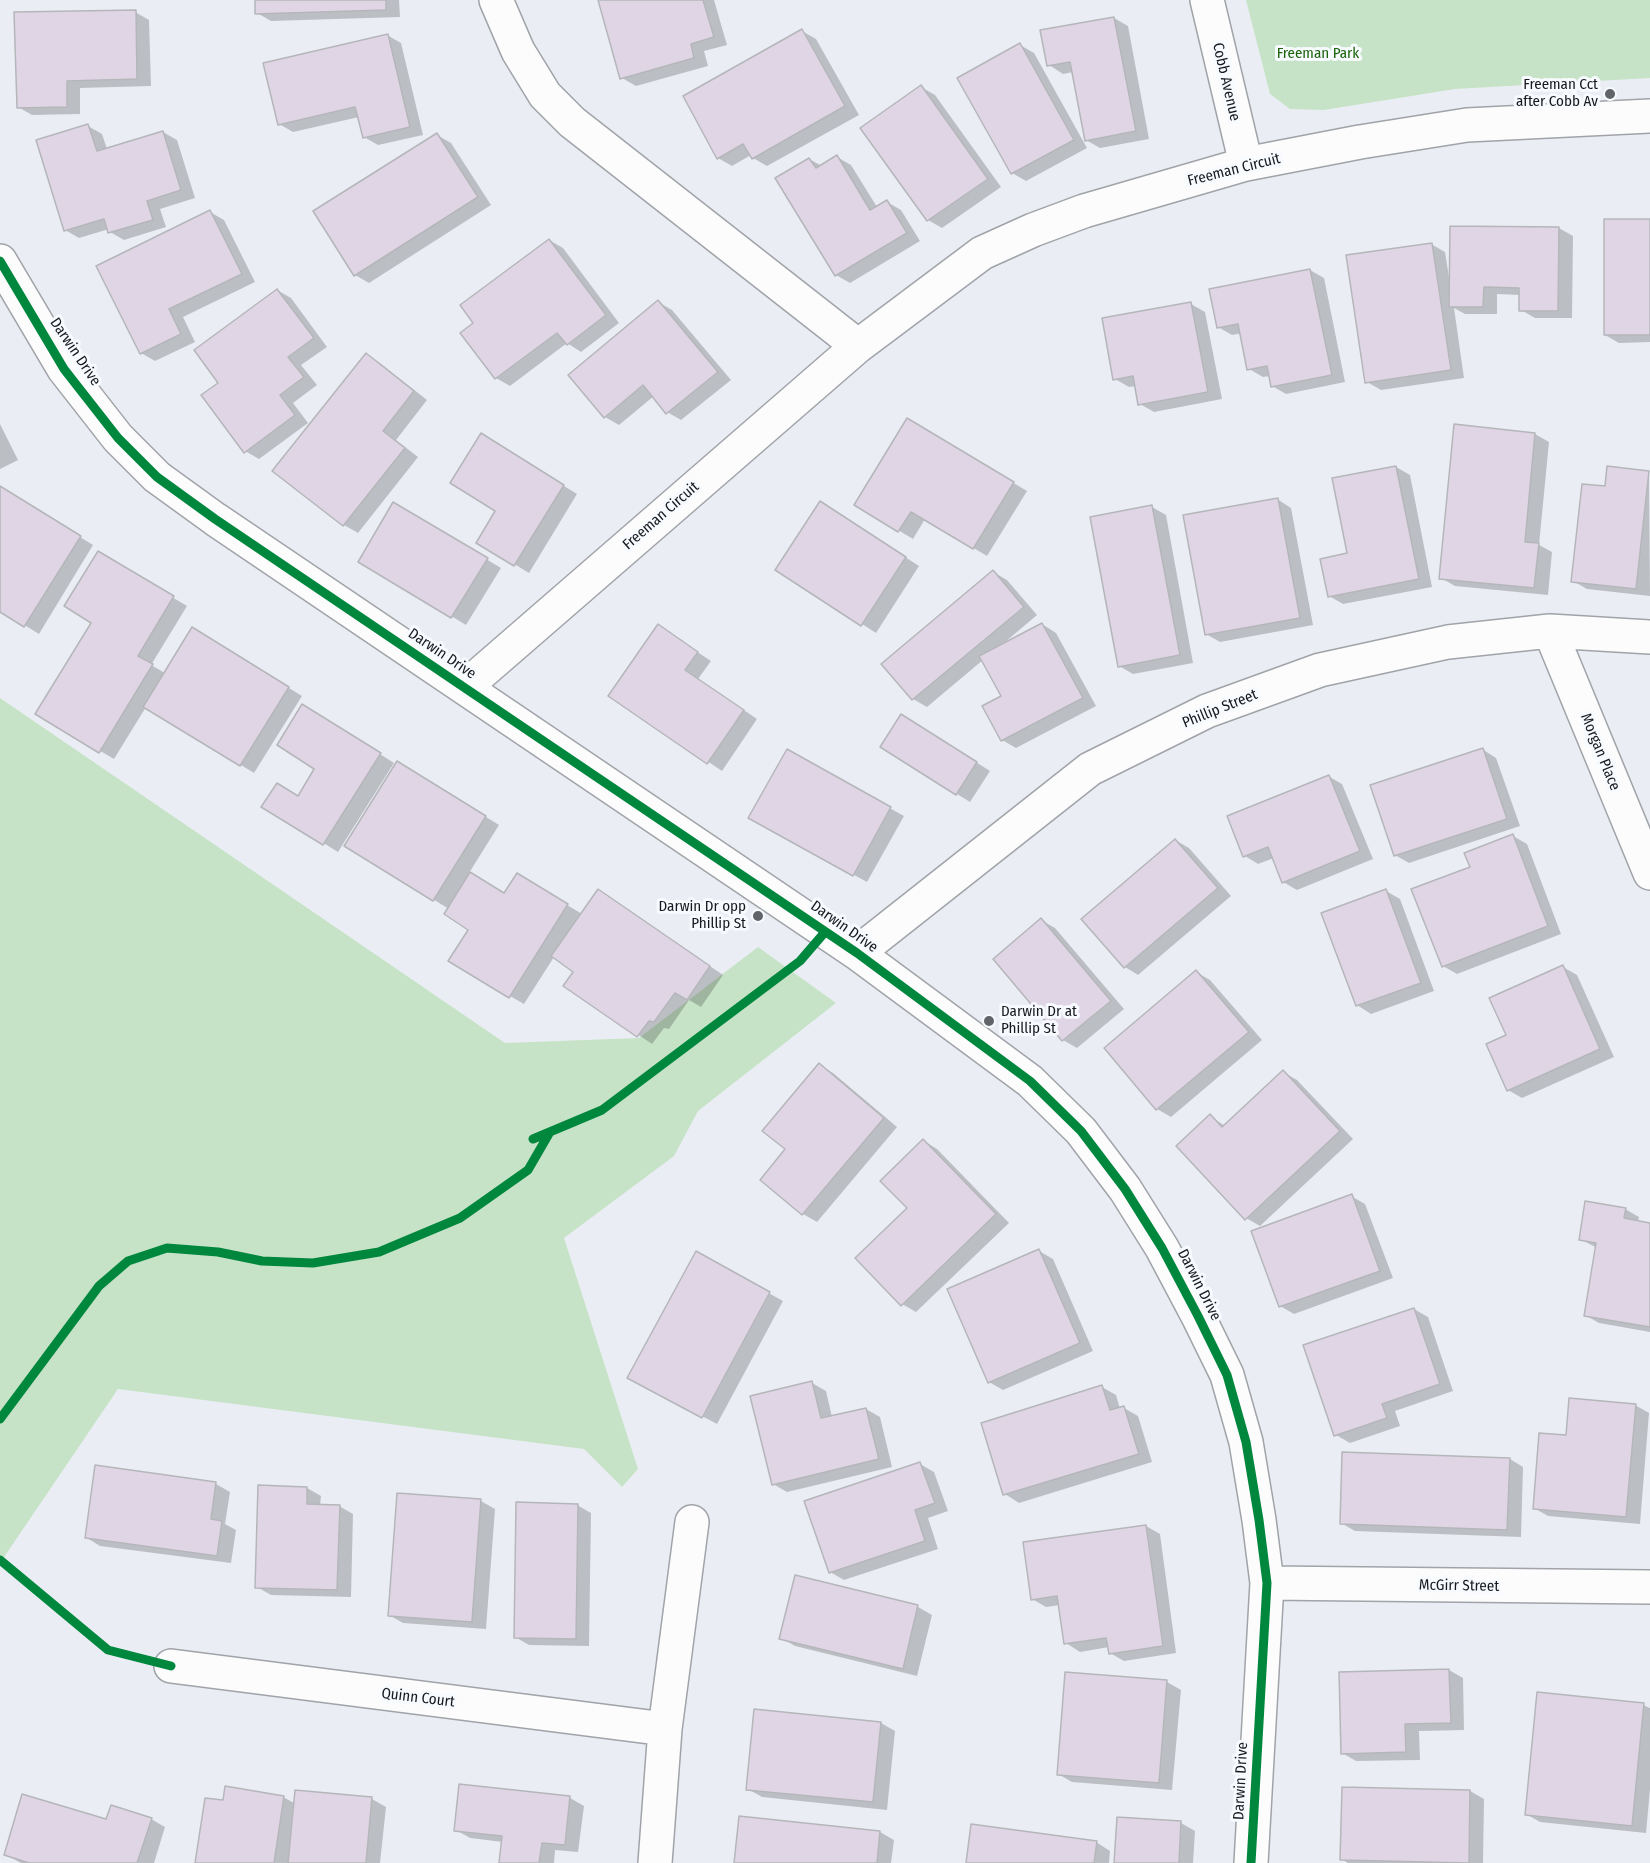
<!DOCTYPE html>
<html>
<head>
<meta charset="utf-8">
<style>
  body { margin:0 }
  canvas { display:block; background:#eaeef4 }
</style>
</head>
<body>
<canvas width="1650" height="1863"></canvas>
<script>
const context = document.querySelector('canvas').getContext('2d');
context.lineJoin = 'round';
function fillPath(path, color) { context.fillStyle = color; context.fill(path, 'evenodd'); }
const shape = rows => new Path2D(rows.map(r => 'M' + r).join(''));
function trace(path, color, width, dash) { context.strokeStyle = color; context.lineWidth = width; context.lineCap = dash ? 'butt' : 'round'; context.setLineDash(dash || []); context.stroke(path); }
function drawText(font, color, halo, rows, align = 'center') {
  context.font = font + ' "Fira Sans Condensed",sans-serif'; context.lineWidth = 6; context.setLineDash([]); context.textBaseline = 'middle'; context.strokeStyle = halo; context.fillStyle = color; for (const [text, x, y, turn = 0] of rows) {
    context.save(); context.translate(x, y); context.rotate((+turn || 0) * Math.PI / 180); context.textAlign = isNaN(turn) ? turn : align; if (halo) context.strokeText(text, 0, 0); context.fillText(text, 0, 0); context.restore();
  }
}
const green = shape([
  [1246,0,1650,0,1650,78,1455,89,1324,110,1290,109,1270,94],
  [0,698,505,1043,639,1038,758,947,836,1003,698,1111,674,1156,564,1238,638,1469,622,1487,584,1449,118,1389,0,1563]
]);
const shadow = shape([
  [256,0,399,0,400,17,271,21,257,13],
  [600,0,714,0,727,45,704,51,708,66,636,86,622,78],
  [135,12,149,20,151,86,80,88,80,114,32,115,18,107],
  [1114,18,1128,26,1149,139,1100,148,1086,140,1073,72,1063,74,1049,65],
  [802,31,816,39,859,115,767,166,753,158,751,155,732,166,718,158],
  [387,35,401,43,423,135,378,145,364,137,359,117,293,132,279,124],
  [1020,45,1034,53,1087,148,1026,181,1012,173],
  [921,87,935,95,1001,187,942,228,928,220,863,128],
  [88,126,102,134,107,149,163,132,177,140,195,198,160,209,166,227,124,240,110,232,109,229,79,238,65,230],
  [437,135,451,143,491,205,369,283,355,275],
  [837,157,851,165,877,207,887,202,901,210,920,241,850,283,836,275,809,159,822,166],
  [210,212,224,220,255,282,183,317,195,342,155,361,141,353],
  [1650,220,1650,342,1619,343,1605,335],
  [1559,228,1573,236,1572,318,1535,318,1521,310,1521,295,1497,294,1497,314,1465,314,1454,308,1464,378,1381,390,1367,382,1431,244,1445,252,1449,277,1451,277],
  [549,240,563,248,619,323,581,352,567,343,510,386,496,378,476,323],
  [1310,270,1324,278,1345,382,1286,394,1272,386,1270,376,1263,377,1249,369,1242,333,1232,335,1218,327],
  [277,290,291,298,327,347,301,365,317,385,293,403,308,423,259,459,245,451,221,383],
  [658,302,672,310,731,380,681,420,667,412,654,396,619,425,605,417],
  [1191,304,1205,312,1222,399,1154,412,1140,404,1136,386,1129,387,1115,379],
  [366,355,380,363,427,400,396,440,418,457,358,533,344,525,274,471],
  [908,420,1027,491,987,556,925,519,913,539,856,505],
  [0,424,18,460,0,469],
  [1535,434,1549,442,1539,545,1552,552,1548,595,1455,586,1441,578],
  [495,443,577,494,529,573,478,542,498,510],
  [1396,467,1410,475,1432,587,1343,604,1329,596,1349,555],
  [1649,472,1650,596,1587,589,1573,581,1607,488],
  [0,488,93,545,39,634,0,610],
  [1277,499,1291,508,1313,625,1220,642,1206,634],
  [394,504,501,568,466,625,360,561],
  [1152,507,1166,515,1193,663,1133,674,1119,666],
  [834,511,919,566,876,633,777,569],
  [98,553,187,606,151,665,165,673,206,637,302,696,254,773,146,707,114,759,37,714,93,622],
  [993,572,1007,580,1037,615,1004,643,1042,624,1056,633,1096,706,1016,748,1002,740,1003,696,983,660,927,707,913,699,883,664],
  [658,626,711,661,698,679,757,719,722,771,610,696],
  [317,714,394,763,338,852,263,806,299,797,317,769],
  [916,724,990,771,970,802,957,794],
  [1482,749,1496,758,1520,826,1409,863,1395,855],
  [787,751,904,816,867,882,764,826],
  [412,771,499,825,469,873,505,894,531,883,582,914,612,899,723,975,701,1007,689,1000,669,1029,664,1028,652,1044,566,986,576,972,554,957,524,1004,510,996,470,929,449,909,346,846],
  [1328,776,1342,784,1373,859,1297,890,1283,882,1274,858,1258,864,1245,856],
  [1513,836,1527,844,1561,934,1457,974,1443,966,1472,868],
  [1175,840,1189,848,1231,896,1138,975,1125,967],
  [1386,891,1400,899,1434,991,1371,1014,1357,1005],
  [1041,920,1055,928,1124,1009,1077,1048,1063,1040,995,959],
  [1563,967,1577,975,1614,1057,1522,1098,1508,1090],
  [1196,972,1210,980,1262,1040,1171,1117,1157,1109],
  [819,1065,833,1073,897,1127,817,1222,803,1214,762,1179,787,1149],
  [1283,1072,1297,1080,1353,1139,1260,1226,1246,1218,1210,1116,1225,1126],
  [924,1141,937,1149,1009,1223,916,1312,902,1304,909,1208],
  [1351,1196,1365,1204,1393,1278,1294,1314,1280,1306],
  [1625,1209,1639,1217,1638,1222,1650,1225,1650,1332,1599,1323,1585,1315,1597,1248,1580,1239],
  [1039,1251,1053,1259,1093,1351,1003,1390,989,1382],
  [696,1253,783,1301,717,1424,643,1385],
  [1414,1309,1428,1317,1453,1391,1395,1411,1400,1426,1350,1443,1336,1435],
  [812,1383,826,1391,832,1417,866,1409,880,1417,892,1467,787,1492,773,1484],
  [1102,1387,1116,1395,1120,1409,1124,1408,1138,1416,1152,1462,1019,1503,1005,1494],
  [1635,1405,1649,1413,1640,1524,1548,1516,1534,1508,1567,1436],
  [1510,1459,1523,1467,1521,1537,1355,1531,1341,1523],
  [920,1464,934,1472,948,1511,928,1518,938,1549,844,1580,830,1572],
  [216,1484,230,1492,225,1524,236,1530,231,1563,100,1546,87,1538],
  [307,1488,321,1496,320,1506,339,1506,353,1514,351,1597,271,1595,257,1587],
  [481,1501,495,1509,486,1629,403,1623,389,1615],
  [577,1505,591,1513,589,1646,529,1645,515,1637],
  [1146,1526,1160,1534,1176,1653,1124,1661,1110,1653,1109,1647,1080,1652,1066,1643,1060,1605,1046,1607,1032,1599],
  [796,1577,918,1607,932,1615,917,1676,795,1646,781,1638],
  [1449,1670,1463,1678,1464,1730,1419,1731,1420,1760,1356,1761,1342,1753],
  [1167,1682,1181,1690,1172,1790,1072,1782,1058,1774],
  [1643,1705,1650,1708,1650,1789,1646,1833,1540,1822,1526,1814],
  [881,1723,895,1731,887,1810,762,1797,748,1789],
  [1470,1791,1484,1799,1483,1863,1348,1863,1341,1859],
  [283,1797,296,1804,372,1799,386,1807,380,1863,197,1863,224,1801],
  [570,1798,584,1806,578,1852,555,1850,554,1863,501,1863,503,1842,470,1838,456,1830],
  [151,1819,165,1827,154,1863,21,1863,5,1854,107,1821],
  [1119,1819,1181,1823,1195,1831,1193,1863,1116,1863],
  [880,1832,894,1840,891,1863,736,1863],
  [1096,1842,1110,1851,1109,1863,969,1863]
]);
const building = shape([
  [255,0,386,0,386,10,255,14,255,0],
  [598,0,703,0,714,37,691,44,694,58,620,79,598,0],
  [136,10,137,79,67,81,67,107,17,108,14,12,136,10],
  [1114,17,1136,131,1085,141,1070,62,1047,66,1040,30,1114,17],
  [802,29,845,106,752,159,743,144,717,159,683,96,802,29],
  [388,34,410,127,363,138,355,107,278,125,263,63,388,34],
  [1020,43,1074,140,1011,174,957,78,1020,43],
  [921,85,988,179,927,221,860,128,921,85],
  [88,124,97,151,163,131,181,190,147,201,153,220,108,233,104,219,64,231,36,140,88,124],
  [437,133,478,197,354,276,313,211,437,133],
  [837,155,870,210,887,200,907,233,835,276,775,178,809,158,816,168,837,155],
  [210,210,242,274,169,309,181,334,140,354,96,266,210,210],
  [1604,219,1650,219,1650,335,1604,335,1604,219],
  [1450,226,1559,227,1558,311,1519,311,1519,288,1484,287,1483,307,1449,307,1450,226],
  [549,239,606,315,567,345,557,333,495,379,460,333,473,323,460,305,549,239],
  [1432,243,1451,370,1365,383,1346,255,1432,243],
  [1310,269,1332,375,1271,387,1267,366,1247,370,1238,324,1217,328,1209,289,1310,269],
  [277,289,314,338,288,357,304,377,280,395,295,415,244,453,201,395,218,383,194,350,277,289],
  [658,300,718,372,666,414,643,385,604,418,568,375,658,300],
  [1191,302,1208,392,1138,405,1133,376,1113,380,1102,318,1191,302],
  [366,353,414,391,383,431,405,448,343,526,272,471,366,353],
  [907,418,1014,482,973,549,911,512,898,532,854,505,907,418],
  [1454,424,1535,433,1525,542,1539,543,1534,588,1439,579,1454,424],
  [481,433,564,485,514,566,476,543,495,511,450,483,481,433],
  [1396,466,1419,579,1328,597,1320,559,1347,553,1332,478,1396,466],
  [1607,466,1649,471,1636,589,1571,582,1582,484,1605,486,1607,466],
  [0,486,81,536,24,627,0,612,0,486],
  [1278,498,1300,618,1205,635,1183,515,1278,498],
  [820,501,906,557,861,626,775,570,820,501],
  [393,502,488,558,451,618,358,562,393,502],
  [1152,505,1180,655,1118,667,1090,517,1152,505],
  [98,551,174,596,138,656,153,664,99,753,35,714,91,623,64,606,98,551],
  [993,570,1024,607,912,700,881,664,993,570],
  [1042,623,1083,698,1001,741,982,706,1001,696,979,656,1042,623],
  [658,624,698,652,685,670,744,710,707,764,608,696,658,624],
  [192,627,289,687,240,766,143,707,192,627],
  [302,704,381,753,323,845,261,807,277,783,298,796,314,769,277,745,302,704],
  [901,714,977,762,956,795,880,747,901,714],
  [1483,748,1507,819,1394,856,1370,785,1483,748],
  [787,749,891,807,853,876,748,818,787,749],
  [397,761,486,816,433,901,344,846,397,761],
  [1329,775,1360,851,1282,883,1268,847,1243,857,1227,816,1329,775],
  [1513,834,1548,926,1442,967,1411,889,1470,867,1464,853,1513,834],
  [1175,839,1218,888,1124,968,1081,919,1175,839],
  [470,872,504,893,517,873,568,904,509,998,448,961,468,930,444,914,470,872],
  [598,889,710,966,687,1000,675,993,654,1022,649,1021,637,1037,563,986,573,972,551,956,598,889],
  [1386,889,1421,983,1356,1006,1321,913,1386,889],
  [1041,918,1111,1001,1062,1041,993,959,1041,918],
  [1563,965,1600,1049,1507,1091,1486,1044,1506,1035,1489,998,1563,965],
  [1196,970,1249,1032,1156,1110,1104,1048,1196,970],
  [819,1063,884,1118,802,1215,760,1180,785,1149,762,1131,819,1063],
  [1283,1070,1340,1131,1245,1220,1176,1146,1210,1114,1222,1127,1283,1070],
  [923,1139,996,1214,901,1306,855,1258,907,1208,880,1181,923,1139],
  [1352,1194,1380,1271,1279,1307,1251,1231,1352,1194],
  [1585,1201,1626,1208,1624,1218,1650,1223,1650,1327,1584,1316,1596,1243,1579,1240,1585,1201],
  [1039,1249,1080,1343,988,1383,947,1289,1039,1249],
  [696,1251,770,1292,702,1418,627,1378,696,1251],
  [1414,1308,1440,1384,1382,1404,1387,1418,1334,1436,1303,1345,1414,1308],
  [812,1381,821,1418,866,1408,879,1459,772,1485,750,1396,812,1381],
  [1102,1385,1110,1410,1124,1406,1139,1454,1003,1495,981,1423,1102,1385],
  [1569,1398,1636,1404,1626,1517,1533,1509,1539,1433,1566,1435,1569,1398],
  [1342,1452,1510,1458,1507,1530,1340,1524,1342,1452],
  [920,1462,935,1503,915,1510,925,1541,829,1573,804,1501,920,1462],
  [95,1465,216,1482,211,1519,222,1521,217,1556,85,1538,95,1465],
  [258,1485,307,1487,307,1504,340,1505,337,1590,255,1588,258,1485],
  [397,1493,481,1499,472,1622,388,1616,397,1493],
  [516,1502,578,1504,576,1639,514,1638,516,1502],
  [1146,1525,1163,1646,1109,1654,1106,1638,1064,1644,1057,1596,1031,1600,1023,1542,1146,1525],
  [795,1575,918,1605,903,1669,779,1639,795,1575],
  [1449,1669,1451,1723,1405,1724,1406,1752,1341,1754,1339,1672,1449,1669],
  [1065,1672,1167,1680,1159,1783,1057,1775,1065,1672],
  [1537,1692,1644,1703,1632,1826,1525,1815,1537,1692],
  [754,1709,881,1722,873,1802,746,1790,754,1709],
  [459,1784,570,1796,565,1845,542,1843,539,1863,499,1863,502,1836,454,1831,459,1784],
  [225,1786,284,1796,274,1863,195,1863,205,1798,223,1800,225,1786],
  [1342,1787,1470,1790,1469,1863,1340,1860,1342,1787],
  [295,1790,372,1797,366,1863,288,1863,295,1790],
  [22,1794,106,1819,111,1805,152,1818,137,1863,29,1863,4,1855,22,1794],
  [739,1816,880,1831,877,1863,734,1863,739,1816],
  [1117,1817,1181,1821,1179,1863,1114,1863,1117,1817],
  [971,1824,1097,1841,1094,1863,966,1863,971,1824]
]);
const minor = shape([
  [496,0,518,51,545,95,572,122,858,346],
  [1207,0,1246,164],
  [0,261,64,369,118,438,157,477,215,519,857,953,1030,1081,1081,1131,1125,1189,1162,1248,1198,1316,1227,1375,1246,1442,1259,1520,1267,1583,1251,1863],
  [1550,631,1650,873],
  [465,687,858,346,982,253,1033,230,1084,211,1246,164,1360,142,1467,125,1650,116],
  [857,953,1090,769,1207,711,1320,670,1448,642,1550,631,1650,637],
  [1267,1583,1650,1587],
  [171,1666,665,1729],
  [655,1863,665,1729,692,1522]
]);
const cycleway = shape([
  [0,261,64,369,118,438,157,477,215,519,857,953,1030,1081,1081,1131,1125,1189,1162,1248,1198,1316,1227,1375,1246,1442,1259,1520,1267,1583,1251,1863],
  [533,1139,602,1110,800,961,825,932],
  [0,1419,99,1286,128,1261,167,1248,218,1252,262,1261,313,1263,379,1252,460,1218,528,1170,550,1132],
  [0,1560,108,1650,171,1666]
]);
const markers = [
  [1610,94,6,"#616468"],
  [758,916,6,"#616468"],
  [989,1021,6,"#616468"]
];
const parkNames = [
  ["Freeman Park",1318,54]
];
const streetNames = [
  ["Cobb Avenue",1226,82,77],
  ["Freeman Circuit",1234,170,-14],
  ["Darwin Drive",75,352,56],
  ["Freeman Circuit",661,516,-41],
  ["Darwin Drive",442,654,34],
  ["Phillip Street",1220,709,-22],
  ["Morgan Place",1600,752,68],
  ["Darwin Drive",844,927,35],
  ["Darwin Drive",1199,1285,63],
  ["McGirr Street",1459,1586,1],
  ["Quinn Court",418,1698,7],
  ["Darwin Drive",1241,1781,-87]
];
const poiNames = [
  ["Freeman Cct",1598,85],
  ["after Cobb Av",1598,102],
  ["Darwin Dr opp",746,907],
  ["Phillip St",746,924],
  ["Darwin Dr at",1001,1012,"left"],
  ["Phillip St",1001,1029,"left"]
];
fillPath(green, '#c7e3c7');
fillPath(shadow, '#0003');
fillPath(building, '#dfd5e4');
trace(building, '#b5b6ba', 1.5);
trace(minor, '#a0a3a8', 36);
trace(minor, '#fcfcfd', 33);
trace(cycleway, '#00873e', 9);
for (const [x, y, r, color] of markers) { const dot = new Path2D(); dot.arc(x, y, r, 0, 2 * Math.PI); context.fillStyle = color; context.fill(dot); trace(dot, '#f7fafe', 2); }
drawText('15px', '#1c640c', '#f7fafe', parkNames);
drawText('15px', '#17191d', '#f7fafe', streetNames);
drawText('15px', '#17191d', '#f7fafe', poiNames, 'right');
</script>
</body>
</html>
